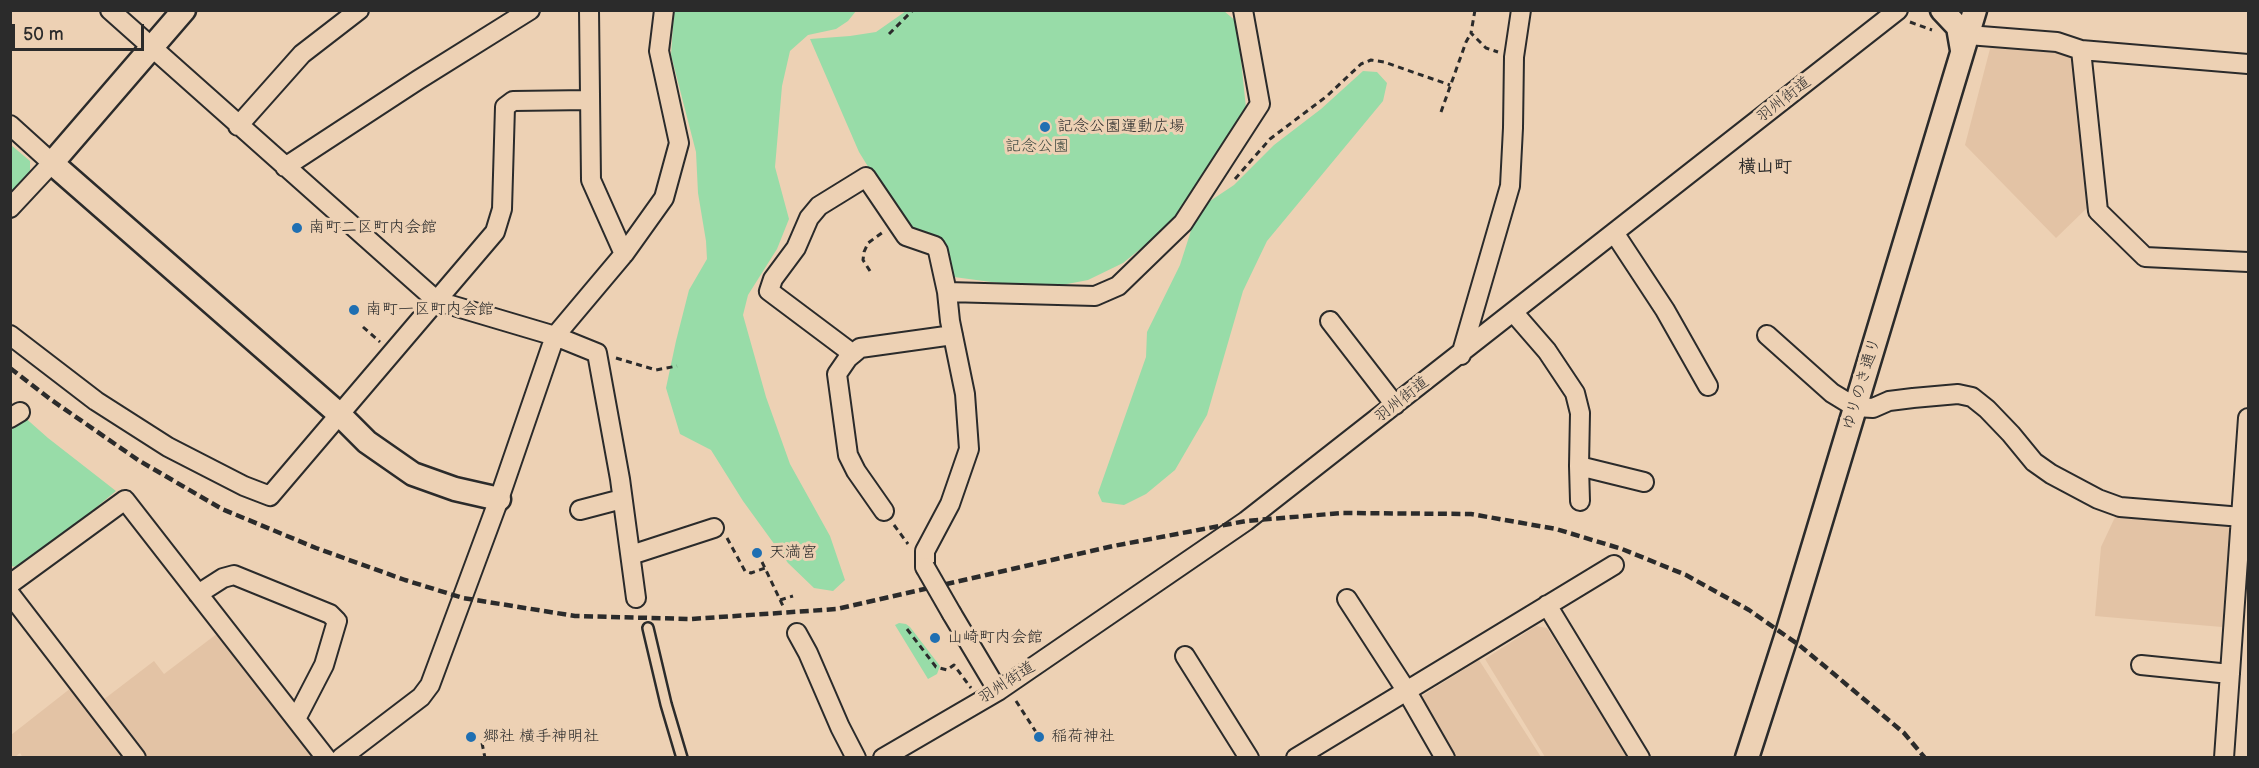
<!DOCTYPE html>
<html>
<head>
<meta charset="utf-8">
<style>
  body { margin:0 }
  #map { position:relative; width:2259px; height:768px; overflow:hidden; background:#edd1b4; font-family:"Balsamiq Sans",sans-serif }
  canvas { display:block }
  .frame { position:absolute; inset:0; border:12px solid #2b2b2b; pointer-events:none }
  .scale { position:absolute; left:12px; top:24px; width:132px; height:27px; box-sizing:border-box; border:3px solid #2b2b2b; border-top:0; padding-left:8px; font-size:18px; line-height:21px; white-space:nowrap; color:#2b2b2b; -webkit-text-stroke:4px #edd1b4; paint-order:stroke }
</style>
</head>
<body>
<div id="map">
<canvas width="2259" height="768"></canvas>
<div class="frame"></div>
<div class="scale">50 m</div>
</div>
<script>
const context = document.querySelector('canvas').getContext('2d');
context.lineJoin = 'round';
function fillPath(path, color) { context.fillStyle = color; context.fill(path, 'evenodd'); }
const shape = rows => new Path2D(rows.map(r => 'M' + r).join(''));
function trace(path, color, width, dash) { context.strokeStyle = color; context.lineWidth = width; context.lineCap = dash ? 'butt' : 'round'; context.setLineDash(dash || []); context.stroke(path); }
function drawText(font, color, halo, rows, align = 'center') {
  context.font = font + ' "Balsamiq Sans","Klee One",sans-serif'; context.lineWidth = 6; context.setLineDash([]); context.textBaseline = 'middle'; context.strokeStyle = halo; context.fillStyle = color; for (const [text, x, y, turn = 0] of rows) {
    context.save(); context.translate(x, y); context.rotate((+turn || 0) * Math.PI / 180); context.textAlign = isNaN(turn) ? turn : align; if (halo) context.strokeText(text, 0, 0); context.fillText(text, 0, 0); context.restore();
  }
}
const built = shape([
  [1991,45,2043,47,2074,59,2088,207,2056,238,1965,145],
  [2116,515,2231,525,2222,627,2095,616,2101,547],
  [1536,626,1547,628,1627,757,1545,757,1485,659],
  [218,633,313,754,313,758,23,758,20,753,15,757,11,758,11,735,85,677,103,700,154,661,164,674],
  [1479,660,1541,757,1452,757,1417,699]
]);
const green = shape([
  [674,11,856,11,848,21,836,29,808,35,790,51,782,86,775,167,789,219,777,249,748,295,743,315,766,397,790,464,830,536,845,580,833,591,814,588,788,563,743,501,711,450,680,434,666,388,676,341,689,290,707,259,706,241,698,193,696,152,671,55],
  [906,11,1224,11,1237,22,1246,108,1170,225,1123,263,1088,280,1062,285,1021,286,954,277,948,273,949,252,932,239,909,233,859,152,810,39,850,36,876,32],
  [1363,71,1377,72,1387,83,1383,101,1267,241,1243,291,1207,415,1175,470,1146,494,1124,505,1102,502,1098,493,1146,357,1147,332,1180,265,1195,218,1210,201,1234,185,1274,145,1321,109],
  [11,145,30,161,30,176,11,197],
  [22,415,48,438,116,491,23,568,11,566,10,423],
  [899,623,906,624,910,627,940,666,937,674,928,679,895,625]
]);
const path = shape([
  [1475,10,1471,33,1486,48,1498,52],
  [1910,22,1932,30],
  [889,34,913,10],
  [1441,112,1466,42,1471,33],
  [1235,179,1270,139,1327,96,1361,64,1371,60,1384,62,1450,85],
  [870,271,863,260,864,252,868,243,883,232],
  [363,327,380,342],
  [616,358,656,370,677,366],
  [894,525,908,544],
  [727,538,745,571,751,573,765,568],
  [762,562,783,606],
  [780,600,793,596],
  [907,629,936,667,947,670,954,665,971,688],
  [1016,701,1036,732],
  [482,743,485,758]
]);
const service = shape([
  [648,628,666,704,682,758]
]);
const minor = shape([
  [110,10,437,301,555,336,597,353,620,479,636,598],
  [589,10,591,180,624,254],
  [1968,35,2057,42,2081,50,2248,64],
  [2081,50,2098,211,2145,257,2248,262],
  [10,125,52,163,10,208],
  [238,126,302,54,359,10],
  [285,167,418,80,530,10],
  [1615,234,1665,310,1708,386],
  [1514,313,1547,351,1575,393,1580,413,1579,466,1644,482],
  [1330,321,1395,405],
  [10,335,96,401,168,447,244,486,270,496,495,232,502,209,505,107,513,101,589,100],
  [1767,335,1832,393,1855,407,1873,408,1889,401,1913,398,1958,394,1972,397,1987,409,2011,434,2034,462,2051,474,2098,499,2120,507,2242,517],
  [853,354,769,291,773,279,796,248,809,218,819,206,866,177,906,236,935,246,938,251,947,292],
  [1461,355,1510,186,1513,128,1514,57,1521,10],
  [10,418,20,412],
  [1579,466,1580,501],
  [580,510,622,499],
  [884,511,856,471,848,455,837,374,848,358,860,348,953,335],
  [631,555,714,528],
  [925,567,925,551,950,504,969,449,965,394,950,321,947,292,1095,296,1118,286,1183,223,1260,104,1243,10],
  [10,584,125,500,326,758],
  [10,594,136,758],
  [198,594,223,578,234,575,330,614,337,621,324,665,296,719],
  [1347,599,1406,690,1445,758],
  [1547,605,1640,758],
  [952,614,998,691],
  [797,633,808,653,840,727,856,758],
  [1185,656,1249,758],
  [2141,665,2230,674],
  [341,758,421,697,430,685,499,499,555,336,624,254,664,198,679,143,659,51,664,10],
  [883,758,998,691,1246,521,1898,10],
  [1296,758,1614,565],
  [2224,758,2248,418]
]);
const tertiary = shape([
  [184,10,52,163,339,414,367,442,413,474,455,489,499,499],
  [1942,10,1958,27,1962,50],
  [1747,758,1786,637,1975,10]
]);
const rail = shape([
  [10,368,50,399,138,460,222,509,316,548,405,580,463,598,575,616,691,619,837,609,1113,546,1246,521,1342,513,1471,514,1556,529,1622,549,1686,575,1749,610,1799,645,1834,674,1904,733,1925,758]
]);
const minorBridge = shape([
  [925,567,952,614]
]);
const markers = [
  [1045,127,6,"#1f6fb2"],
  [297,228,6,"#1f6fb2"],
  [354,310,6,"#1f6fb2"],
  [757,553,6,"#1f6fb2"],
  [935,638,6,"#1f6fb2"],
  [471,737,6,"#1f6fb2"],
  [1039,737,6,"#1f6fb2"]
];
const streetNames = [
  ["羽州街道",1784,100,-38],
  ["ゆりのき通り",1862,384,-73],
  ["羽州街道",1402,400,-38],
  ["羽州街道",1007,683,-33]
];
const poiNames = [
  ["記念公園運動広場",1057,127],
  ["南町二区町内会館",309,228],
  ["南町一区町内会館",366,310],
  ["天満宮",769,553],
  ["山崎町内会館",947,638],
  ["郷社 横手神明社",483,737],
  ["稲荷神社",1051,737]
];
const parkNames = [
  ["記念公園",1037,147]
];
const neighbourhoodNames = [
  ["横山町",1765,167]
];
fillPath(built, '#e3c3a5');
fillPath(green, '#98dca8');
trace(service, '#2b2b2b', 14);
trace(minor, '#2b2b2b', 22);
trace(tertiary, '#2b2b2b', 27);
trace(path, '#2b2b2b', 3, [6, 4.5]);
trace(service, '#edd1b4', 9);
trace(minor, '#edd1b4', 18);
trace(tertiary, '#edd1b4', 22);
trace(rail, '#2b2b2b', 4.5, [9, 4.5]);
trace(minorBridge, '#2b2b2b', 22, []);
trace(minorBridge, '#edd1b4', 18);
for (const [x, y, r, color] of markers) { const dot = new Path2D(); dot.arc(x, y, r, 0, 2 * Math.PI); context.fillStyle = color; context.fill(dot); trace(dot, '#edd1b4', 2); }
drawText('16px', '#2b2b2b', '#edd1b4', streetNames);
drawText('16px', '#2b2b2b', '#edd1b4', poiNames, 'left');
drawText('16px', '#3b463e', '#edd1b4', parkNames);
drawText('bold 18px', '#2b2b2b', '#edd1b4', neighbourhoodNames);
</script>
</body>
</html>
